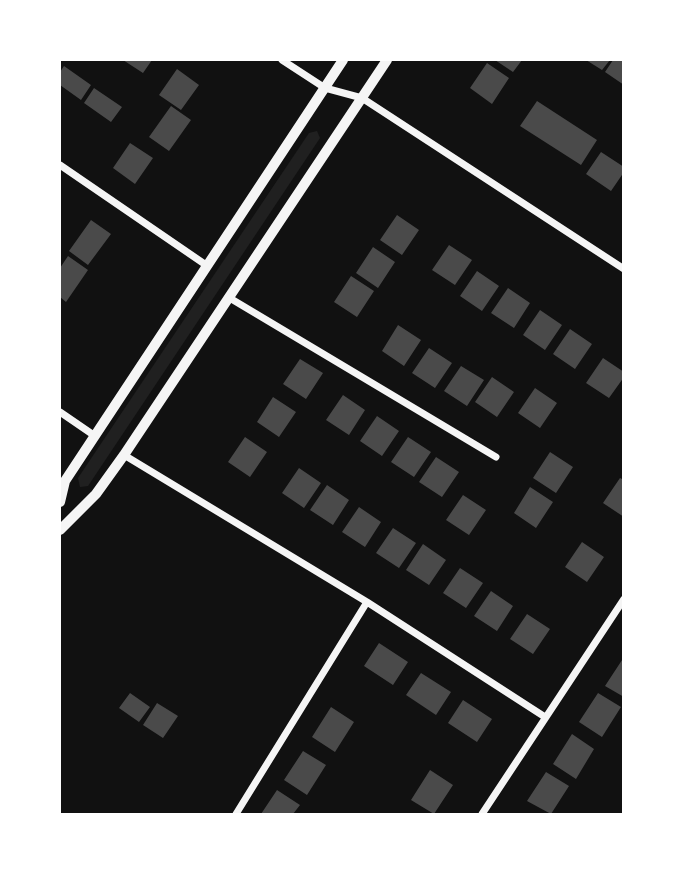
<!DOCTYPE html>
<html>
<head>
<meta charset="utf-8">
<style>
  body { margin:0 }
  #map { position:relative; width:683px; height:874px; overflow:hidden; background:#111; font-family:Lato,sans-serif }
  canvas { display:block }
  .frame { position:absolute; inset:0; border:61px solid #fff; pointer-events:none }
</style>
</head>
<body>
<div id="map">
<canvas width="683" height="874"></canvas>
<div class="frame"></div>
</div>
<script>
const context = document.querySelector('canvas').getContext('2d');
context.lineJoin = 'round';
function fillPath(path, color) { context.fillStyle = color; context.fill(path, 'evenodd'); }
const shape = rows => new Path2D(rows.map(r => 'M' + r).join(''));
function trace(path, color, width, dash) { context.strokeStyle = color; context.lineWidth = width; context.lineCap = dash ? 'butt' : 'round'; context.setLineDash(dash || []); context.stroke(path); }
const green = shape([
  [317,131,320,138,88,486,80,487,78,478,309,133]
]);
const building = shape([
  [123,60,152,60,143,73],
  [495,60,522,60,513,72],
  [586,60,610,60,602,70],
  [613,60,624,60,624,85,605,72],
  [487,63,509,78,492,104,470,88],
  [64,66,91,85,81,100,60,85,60,72],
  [177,69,199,85,181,110,159,95],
  [94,88,122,107,111,122,84,103],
  [537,101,597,140,581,165,520,126],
  [171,106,191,120,169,151,149,137],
  [130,143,153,158,135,184,113,168],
  [601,152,624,167,624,172,611,191,586,174],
  [397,215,419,230,402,255,380,240],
  [91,220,111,234,88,265,69,251],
  [449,245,472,260,455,285,432,270],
  [373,247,395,262,378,288,356,273],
  [68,256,88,270,66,302,60,297,60,268],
  [477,271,499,286,482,311,460,296],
  [351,276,374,291,357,317,334,302],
  [508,288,530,303,514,328,491,313],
  [540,310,562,325,545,350,523,335],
  [398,325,421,340,404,366,382,351],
  [570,329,592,344,575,369,553,354],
  [429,348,452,363,435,388,412,373],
  [603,358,624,372,624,377,609,398,586,383],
  [300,359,323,373,306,399,283,384],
  [461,366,484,380,467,406,444,391],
  [492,377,514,392,497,417,475,402],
  [535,388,557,403,540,428,518,413],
  [343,395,365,410,349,435,326,420],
  [273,397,296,412,279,437,257,422],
  [377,416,399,431,382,456,360,441],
  [245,437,267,452,250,477,228,462],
  [408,437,431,452,414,477,391,462],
  [550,452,573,467,556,493,533,478],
  [436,457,459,472,442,497,419,482],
  [299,468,321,483,304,508,282,493],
  [620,478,624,480,624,517,603,503],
  [327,485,349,500,333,525,310,510],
  [530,487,553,502,536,528,514,513],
  [463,495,486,510,469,535,446,520],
  [359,507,381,522,365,547,342,532],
  [393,528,416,543,399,568,376,553],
  [582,542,604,557,587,582,565,567],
  [423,544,446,560,429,585,406,570],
  [460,568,483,583,466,608,443,593],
  [491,591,513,606,497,631,474,616],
  [527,614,550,629,533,654,510,639],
  [379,643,408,662,393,685,364,666],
  [624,657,624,697,605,686],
  [421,673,451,692,436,715,406,695],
  [130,693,150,707,139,722,119,708],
  [598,693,621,707,602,737,579,722],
  [463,700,492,719,477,742,448,723],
  [157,703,178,716,163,738,143,725],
  [331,707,354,722,335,752,312,737],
  [572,734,594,749,576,779,553,764],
  [303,751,326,765,307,795,284,780],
  [430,770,453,785,434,814,411,800],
  [546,772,569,786,551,814,527,801],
  [277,790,300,805,293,814,261,814]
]);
const minor = shape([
  [282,60,325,88,362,98,624,269],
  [60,165,206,265],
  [228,297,496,457],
  [60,412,95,436],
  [124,455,367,602,545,717],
  [236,814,367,602],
  [482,814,624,599]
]);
const tertiary = shape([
  [60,502,65,481,343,60],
  [60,530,96,494,124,455,387,60]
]);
fillPath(green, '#202020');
fillPath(building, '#4a4a4a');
trace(minor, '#f5f5f5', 7);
trace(tertiary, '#f5f5f5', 10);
</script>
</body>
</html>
